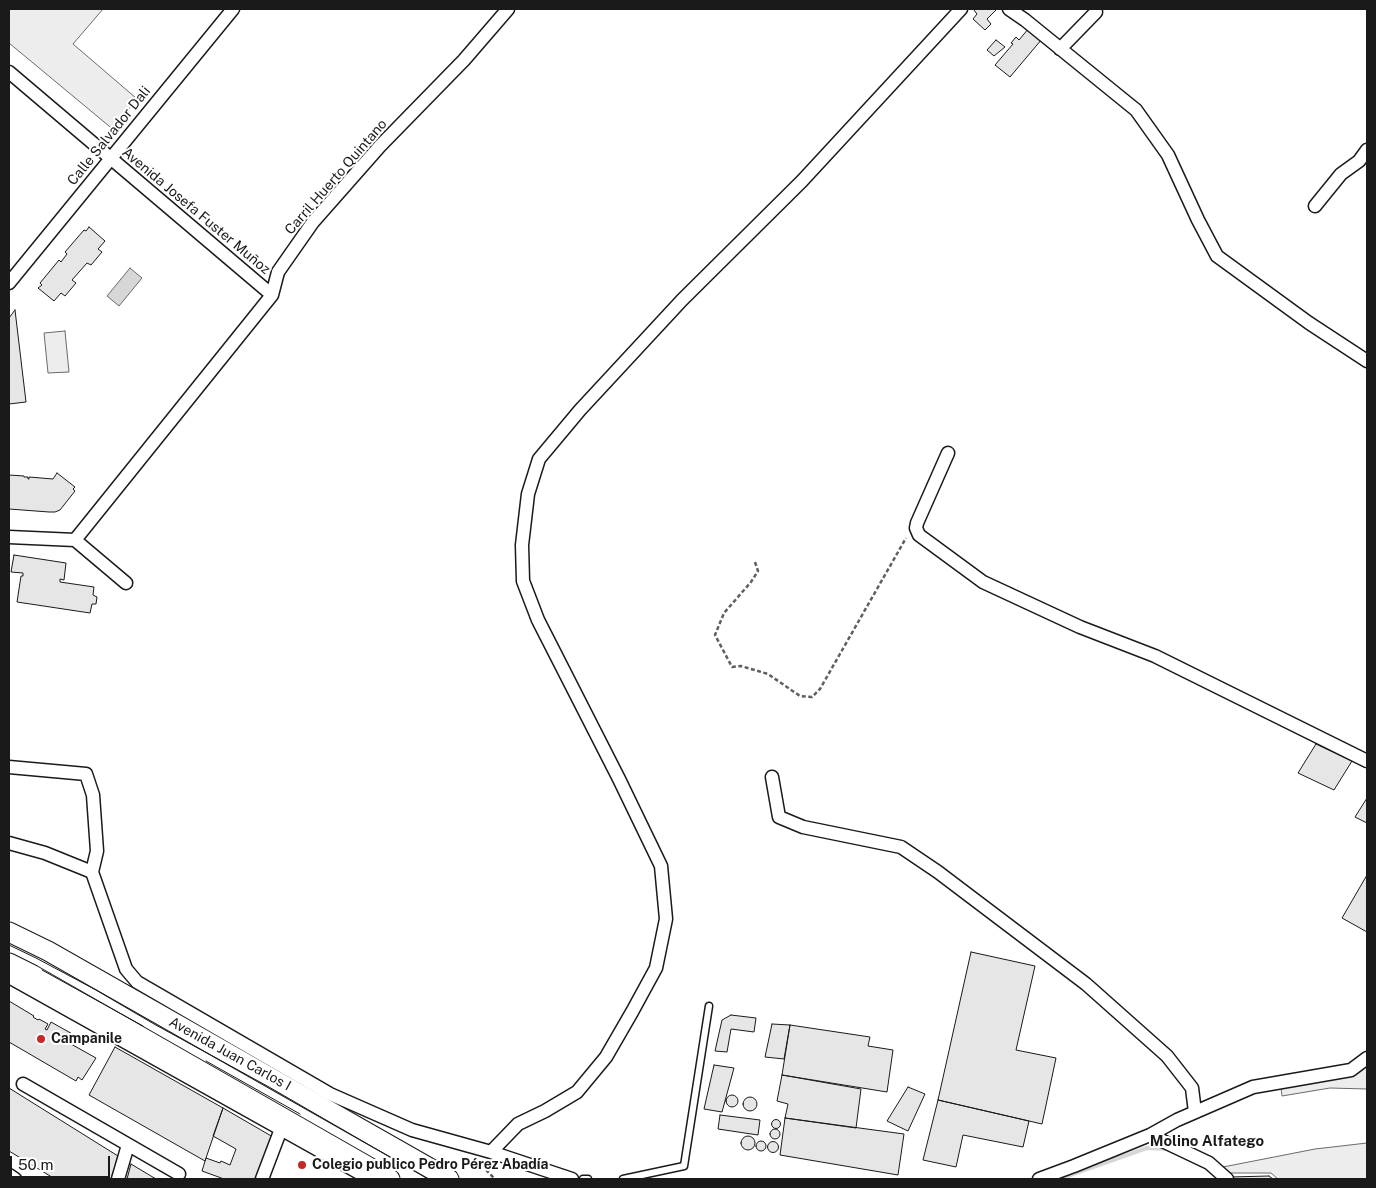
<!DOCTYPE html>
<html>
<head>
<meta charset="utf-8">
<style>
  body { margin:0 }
  #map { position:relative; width:1376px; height:1188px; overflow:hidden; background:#fff; font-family:"Public Sans",sans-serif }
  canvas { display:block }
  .frame { position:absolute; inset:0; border:10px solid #1a1a1a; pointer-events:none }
  .scale { position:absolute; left:10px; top:1156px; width:100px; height:22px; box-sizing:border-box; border:2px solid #1a1a1a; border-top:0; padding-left:6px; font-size:15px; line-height:18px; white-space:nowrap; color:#1a1a1a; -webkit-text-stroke:4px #fff; paint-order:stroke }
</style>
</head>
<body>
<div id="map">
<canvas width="1376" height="1188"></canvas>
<div class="frame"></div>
<div class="scale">50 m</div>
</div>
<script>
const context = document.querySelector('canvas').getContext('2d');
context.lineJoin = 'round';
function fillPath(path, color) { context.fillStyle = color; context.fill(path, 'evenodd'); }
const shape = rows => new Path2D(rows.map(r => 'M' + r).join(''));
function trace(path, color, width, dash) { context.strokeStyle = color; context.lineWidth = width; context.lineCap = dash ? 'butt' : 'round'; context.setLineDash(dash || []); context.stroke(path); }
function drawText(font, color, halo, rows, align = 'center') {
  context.font = font + ' "Public Sans",sans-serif'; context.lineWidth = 4; context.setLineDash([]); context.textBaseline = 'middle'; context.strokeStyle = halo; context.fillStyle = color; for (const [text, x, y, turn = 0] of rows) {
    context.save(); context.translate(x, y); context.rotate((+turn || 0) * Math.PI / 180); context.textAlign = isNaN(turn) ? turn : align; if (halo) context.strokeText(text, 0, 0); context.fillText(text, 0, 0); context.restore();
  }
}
const built = shape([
  [9,9,103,9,73,44,136,98,115,131,9,43,9,9],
  [65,331,69,372,48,373,44,333,65,331],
  [1367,1064,1367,1089,1330,1088,1282,1096,1281,1088,1367,1064],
  [1367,1143,1367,1179,1278,1179,1271,1173,1230,1173,1223,1167,1315,1149,1367,1143]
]);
const water = shape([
  [130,268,142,278,119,306,107,296,130,268]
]);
const stream = shape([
  [1059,1179,1147,1148,1169,1149]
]);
const building = shape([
  [975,9,997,9,987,19,991,24,985,30,973,19,977,14,974,10,975,9],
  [1029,28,1042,39,1010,77,995,65,1013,44,1011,43,1016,37,1019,40,1029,28],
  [996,40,1005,47,994,56,987,50,996,40],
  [89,227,105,241,98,249,102,252,91,265,87,263,72,280,76,283,65,296,61,293,54,301,38,288,42,285,40,283,59,260,61,262,67,254,65,252,84,230,86,231,89,227],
  [15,310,26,402,9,404,9,318,15,310],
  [57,473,75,487,73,489,75,491,60,510,55,512,49,512,9,509,9,475,24,476,24,477,28,477,28,479,29,479,29,477,53,479,57,473],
  [14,555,66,563,64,580,60,579,60,582,94,587,93,595,97,597,96,604,92,604,90,613,17,602,21,576,23,576,23,573,11,572,14,555],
  [1316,744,1352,761,1334,790,1298,773,1316,744],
  [1367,798,1367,823,1355,817,1367,798],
  [1367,875,1367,932,1342,918,1367,875],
  [971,952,1035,966,1016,1050,1056,1058,1042,1124,938,1100,971,952],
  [9,1001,34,1016,33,1017,38,1020,39,1019,48,1024,45,1029,47,1030,51,1022,76,1036,71,1044,96,1058,82,1080,78,1077,76,1081,9,1042,9,1001],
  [731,1015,756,1018,754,1032,731,1029,727,1052,715,1051,722,1020,731,1015],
  [772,1024,790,1025,784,1059,765,1057,772,1024],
  [790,1025,870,1037,868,1046,893,1050,887,1092,782,1075,790,1025],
  [115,1047,223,1108,205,1161,89,1095,115,1047],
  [714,1065,734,1068,722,1112,704,1109,714,1065],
  [782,1075,861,1089,856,1128,785,1118,788,1104,777,1101,782,1075],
  [908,1087,925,1094,908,1131,887,1121,908,1087],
  [9,1088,118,1156,111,1179,55,1179,9,1151,9,1088],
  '726 1101a6 6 0 1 1 12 0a6 6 0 1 1-12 0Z',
  '743 1104a7 7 0 1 1 14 0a7 7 0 1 1-14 0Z',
  [938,1100,1029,1121,1023,1147,963,1135,956,1167,923,1160,938,1100],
  [223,1108,273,1137,257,1179,224,1179,202,1171,206,1158,220,1163,221,1161,230,1165,236,1149,213,1136,223,1108],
  [720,1115,760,1120,758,1135,718,1129,720,1115],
  [785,1118,904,1134,898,1175,780,1155,785,1118],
  '771.5 1124a4.5 4.5 0 1 1 9 0a4.5 4.5 0 1 1-9 0Z',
  '770 1134a5 5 0 1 1 10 0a5 5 0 1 1-10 0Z',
  '741 1143a7 7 0 1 1 14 0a7 7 0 1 1-14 0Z',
  '756 1146a5 5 0 1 1 10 0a5 5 0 1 1-10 0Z',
  '767.5 1147a5.5 5.5 0 1 1 11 0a5.5 5.5 0 1 1-11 0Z',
  [131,1164,156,1179,127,1179,131,1164],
  [1269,1176,1273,1179,1232,1179,1230,1177,1269,1176]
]);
const path = shape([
  [755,562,758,571,751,582,724,613,715,635,732,667,741,666,768,674,800,696,812,697,820,689,906,538],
  [486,1163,487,1171,495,1179]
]);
const service = shape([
  [583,1179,588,1179],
  [623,1179,684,1166,709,1006]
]);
const minor = shape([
  [1009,9,1025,20,1136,110,1168,155,1198,220,1217,256,1309,323,1367,361],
  [1060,49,1096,12],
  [9,72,272,295],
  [1315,206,1341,174,1359,161,1367,150],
  [9,283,233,9],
  [948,453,917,523,916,528,919,535,983,582,1080,627,1155,656,1367,761],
  [9,537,75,540,126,583],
  [75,540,272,295,278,272,313,222,380,146,464,60,508,9],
  [9,767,86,774,93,795,97,851,92,872,126,969,137,982,330,1094,412,1130,491,1152,572,1179],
  [772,777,779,817,803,827,901,847,938,872,1086,984,1167,1056,1192,1088,1195,1112],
  [9,843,45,853,92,872],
  [9,977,370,1179],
  [23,1084,179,1174],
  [1150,1135,1209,1163,1227,1179],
  [491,1152,518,1124,545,1111,577,1092,606,1057,632,1012,656,968,666,919,661,866,619,779,538,620,523,581,522,545,528,494,539,459,580,410,682,300,802,181,961,9],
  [9,1175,15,1179],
  [118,1179,128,1145],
  [262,1179,281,1129],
  [1039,1179,1074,1166,1150,1135,1177,1120,1253,1087,1351,1070,1367,1058]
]);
const primary = shape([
  [9,932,48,951,449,1179],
  [9,963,33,975,390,1179]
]);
const tram = shape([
  [9,945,36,958,96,990,154,1024,269,1087,428,1179],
  [42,970,143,1026],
  [206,1061,300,1114]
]);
const markers = [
  [41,1039,5,"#c62828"],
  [302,1165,5,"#c62828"]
];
const streetNames = [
  ["Calle Salvador Dali",109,136,-51],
  ["Carril Huerto Quintano",336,177,-49],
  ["Avenida Josefa Fuster Muñoz",196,211,40],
  ["Avenida Juan Carlos I",230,1054,29]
];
const poiNames = [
  ["Campanile",51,1039],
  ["Colegio publico Pedro Pérez Abadía",312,1165]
];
const neighbourhoodNames = [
  ["Molino Alfatego",1207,1141]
];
fillPath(built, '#ededed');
trace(built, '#6a6a6a', 1);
fillPath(water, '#d7d7d7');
trace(water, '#6a6a6a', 1);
trace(stream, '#d7d7d7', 4);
fillPath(building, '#e6e6e6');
trace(building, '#1a1a1a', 1);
trace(service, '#1a1a1a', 9);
trace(minor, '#1a1a1a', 15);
trace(primary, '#1a1a1a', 21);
trace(path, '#5f5f5f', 2.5, [4, 2.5]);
trace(service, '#fff', 6);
trace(minor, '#fff', 12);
trace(primary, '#fff', 19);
trace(tram, '#1a1a1a', 1);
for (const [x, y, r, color] of markers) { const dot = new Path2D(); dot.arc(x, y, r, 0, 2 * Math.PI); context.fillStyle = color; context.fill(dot); trace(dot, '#fff', 2); }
drawText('14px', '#1a1a1a', '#fff', streetNames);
drawText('bold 14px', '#1a1a1a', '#fff', poiNames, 'left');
drawText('bold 15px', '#1a1a1a', '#fff', neighbourhoodNames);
</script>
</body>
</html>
